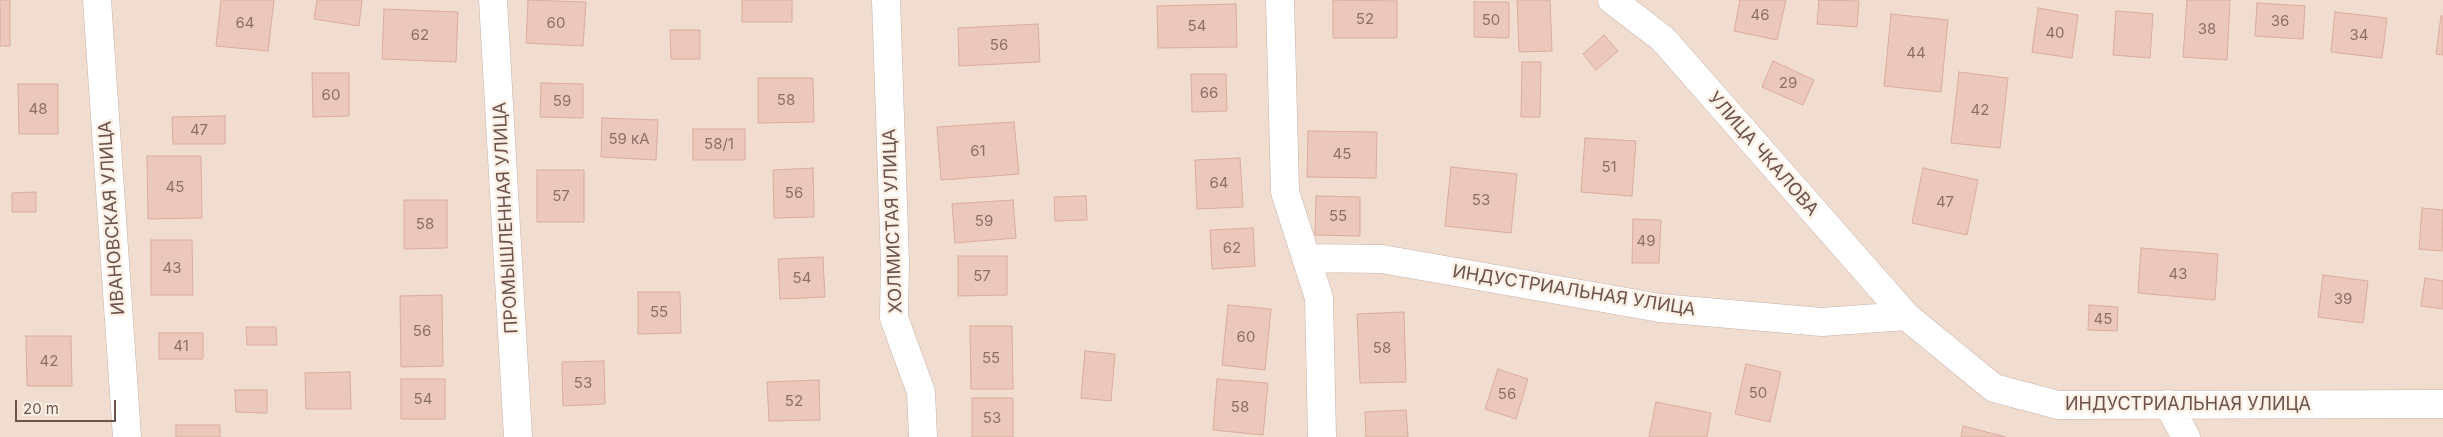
<!DOCTYPE html>
<html>
<head>
<meta charset="utf-8">
<style>
  body { margin:0 }
  #map { position:relative; width:2443px; height:437px; overflow:hidden; background:#f9ece1; font-family:Inter,sans-serif }
  canvas { display:block }
  .scale { position:absolute; left:15px; top:400px; width:101px; height:22px; box-sizing:border-box; border:2px solid #6d524b; border-top:0; padding-left:6px; font-size:15px; line-height:18px; white-space:nowrap; color:#6d524b; -webkit-text-stroke:4px #fdf1e6; paint-order:stroke }
</style>
</head>
<body>
<div id="map">
<canvas width="2443" height="437"></canvas>
<div class="scale">20 m</div>
</div>
<script>
const context = document.querySelector('canvas').getContext('2d');
context.lineJoin = 'round';
function fillPath(path, color) { context.fillStyle = color; context.fill(path, 'evenodd'); }
const shape = rows => new Path2D(rows.map(r => 'M' + r).join(''));
function trace(path, color, width, dash) { context.strokeStyle = color; context.lineWidth = width; context.lineCap = dash ? 'butt' : 'round'; context.setLineDash(dash || []); context.stroke(path); }
function drawText(font, color, halo, rows, align = 'center') {
  context.font = font + ' Inter,sans-serif'; context.lineWidth = 5; context.setLineDash([]); context.textBaseline = 'middle'; context.strokeStyle = halo; context.fillStyle = color; for (const [text, x, y, turn = 0] of rows) {
    context.save(); context.translate(x, y); context.rotate((+turn || 0) * Math.PI / 180); context.textAlign = isNaN(turn) ? turn : align; if (halo) context.strokeText(text, 0, 0); context.fillText(text, 0, 0); context.restore();
  }
}
const residential = shape([
  [0,0,2443,0,2443,437,0,437]
]);
const building = shape([
  [0,0,10,0,10,46,0,46,0,0],
  [221,0,274,0,268,51,216,46,221,0],
  [317,0,362,0,359,26,314,19,317,0],
  [528,0,586,2,583,46,526,43,528,0],
  [742,0,792,0,792,22,742,22,742,0],
  [1333,0,1397,1,1397,38,1333,38,1333,0],
  [1517,0,1550,0,1552,51,1519,52,1517,0],
  [1740,0,1786,0,1777,40,1734,31,1740,0],
  [1819,0,1859,1,1857,27,1817,24,1819,0],
  [2187,0,2230,0,2227,60,2183,57,2187,0],
  [1474,2,1509,2,1509,38,1474,37,1474,2],
  [2257,3,2305,6,2303,39,2255,36,2257,3],
  [1236,4,1237,47,1158,48,1157,6,1236,4],
  [2038,8,2078,15,2072,58,2032,52,2038,8],
  [384,9,458,12,456,62,382,59,384,9],
  [2116,11,2153,14,2150,58,2113,55,2116,11],
  [2335,12,2387,18,2382,58,2331,52,2335,12],
  [1891,14,1948,20,1941,92,1884,86,1891,14],
  [2441,16,2443,16,2443,55,2436,54,2441,16],
  [1038,24,1040,62,959,66,958,28,1038,24],
  [670,30,700,30,700,59,671,59,670,30],
  [1604,35,1618,51,1596,70,1583,54,1604,35],
  [1773,61,1814,80,1803,105,1762,87,1773,61],
  [1522,62,1541,62,1540,117,1521,117,1522,62],
  [1959,72,2008,78,2000,148,1951,143,1959,72],
  [312,73,349,73,349,116,313,117,312,73],
  [1191,74,1226,74,1227,111,1192,112,1191,74],
  [758,78,813,78,814,122,758,123,758,78],
  [541,83,583,84,583,118,540,117,541,83],
  [18,84,58,84,58,134,19,134,18,84],
  [225,116,225,144,173,144,172,117,225,116],
  [602,118,658,120,656,160,601,157,602,118],
  [1014,122,1019,174,941,180,937,127,1014,122],
  [693,129,745,129,745,160,693,160,693,129],
  [1308,131,1377,132,1376,178,1307,177,1308,131],
  [1585,138,1636,141,1632,196,1581,192,1585,138],
  [147,156,201,156,202,218,148,219,147,156],
  [1240,158,1243,207,1197,209,1195,160,1240,158],
  [1451,167,1517,174,1511,233,1445,226,1451,167],
  [813,168,814,217,774,218,773,170,813,168],
  [1923,168,1978,180,1967,235,1912,223,1923,168],
  [537,170,584,170,584,222,537,222,537,170],
  [36,192,36,212,12,212,12,193,36,192],
  [1086,196,1087,220,1055,221,1054,197,1086,196],
  [1316,196,1360,197,1360,236,1315,235,1316,196],
  [404,200,447,200,447,248,404,249,404,200],
  [1013,200,1016,238,955,243,952,204,1013,200],
  [2422,208,2443,210,2442,251,2419,249,2422,208],
  [1633,219,1661,220,1659,263,1632,263,1633,219],
  [1253,228,1255,266,1212,269,1210,230,1253,228],
  [151,240,192,240,193,295,151,295,151,240],
  [2141,248,2218,254,2215,300,2138,293,2141,248],
  [958,256,1007,256,1007,295,958,296,958,256],
  [823,257,825,297,780,299,778,259,823,257],
  [2323,275,2368,281,2363,323,2318,317,2323,275],
  [2425,278,2443,281,2443,309,2421,306,2425,278],
  [638,292,680,292,681,333,638,334,638,292],
  [442,295,443,366,401,367,400,296,442,295],
  [1228,305,1271,309,1265,370,1222,365,1228,305],
  [2089,305,2118,307,2117,331,2088,330,2089,305],
  [1404,312,1406,382,1360,383,1357,314,1404,312],
  [970,326,1012,326,1013,389,971,389,970,326],
  [246,327,276,327,277,345,247,345,246,327],
  [159,333,203,333,203,359,159,359,159,333],
  [26,336,71,336,72,386,27,386,26,336],
  [1085,351,1115,354,1111,401,1081,398,1085,351],
  [604,361,605,404,563,406,562,362,604,361],
  [1746,364,1781,372,1770,422,1735,414,1746,364],
  [1498,369,1528,379,1516,419,1485,409,1498,369],
  [350,372,351,409,306,409,305,373,350,372],
  [401,379,445,379,445,419,401,419,401,379],
  [1217,379,1268,383,1263,435,1213,430,1217,379],
  [819,380,820,420,769,421,767,382,819,380],
  [235,390,267,390,267,413,236,412,235,390],
  [972,398,1013,398,1013,437,972,437,972,398],
  [1656,402,1711,413,1707,437,1649,437,1656,402],
  [1406,410,1408,437,1366,437,1365,412,1406,410],
  [176,425,220,425,220,437,176,437,176,425],
  [1963,426,2006,437,1961,437,1963,426]
]);
const minor = shape([
  [97,0,127,437],
  [493,0,518,437],
  [886,0,895,262,894,318,921,392,923,437],
  [1280,0,1285,192,1319,298,1322,437],
  [1612,0,1663,39,1906,316,1994,388,2058,405,2443,404],
  [1306,258,1382,259,1660,308,1822,322,1906,316],
  [2168,404,2186,437]
]);
const numberNames = [
  ["46",1760,15],
  ["52",1365,19],
  ["50",1491,20],
  ["36",2280,21],
  ["64",245,23],
  ["60",556,23],
  ["54",1197,26],
  ["38",2207,29],
  ["40",2055,33],
  ["62",420,35],
  ["34",2359,35],
  ["56",999,45],
  ["44",1916,53],
  ["29",1788,83],
  ["66",1209,93],
  ["60",331,95],
  ["58",786,100],
  ["59",562,101],
  ["48",38,109],
  ["42",1980,110],
  ["47",199,130],
  ["59 кА",629,139],
  ["58/1",719,144],
  ["61",978,151],
  ["45",1342,154],
  ["51",1609,167],
  ["64",1219,183],
  ["45",175,187],
  ["56",794,193],
  ["57",561,196],
  ["53",1481,200],
  ["47",1945,202],
  ["55",1338,216],
  ["59",984,221],
  ["58",425,224],
  ["49",1646,241],
  ["62",1232,248],
  ["43",172,268],
  ["43",2178,274],
  ["57",982,276],
  ["54",802,278],
  ["39",2343,299],
  ["55",659,312],
  ["45",2103,319],
  ["56",422,331],
  ["60",1246,337],
  ["41",181,346],
  ["58",1382,348],
  ["55",991,358],
  ["42",49,361],
  ["53",583,383],
  ["50",1758,393],
  ["56",1507,394],
  ["54",423,399],
  ["52",794,401],
  ["58",1240,407],
  ["53",992,418]
];
const streetNames = [
  ["УЛИЦА ЧКАЛОВА",1763,154,49],
  ["ИВАНОВСКАЯ УЛИЦА",112,218,-94],
  ["ПРОМЫШЛЕННАЯ УЛИЦА",506,218,-93],
  ["ХОЛМИСТАЯ УЛИЦА",893,221,-92],
  ["ИНДУСТРИАЛЬНАЯ УЛИЦА",1574,291,9],
  ["ИНДУСТРИАЛЬНАЯ УЛИЦА",2188,405]
];
fillPath(residential, '#f0ddd0');
fillPath(building, '#ebc8bb');
trace(building, '#dcac9e', 1);
trace(minor, '#c8b3aa', 29);
trace(minor, '#fff', 28);
drawText('15px', '#8c7067', null, numberNames);
drawText('18px', '#6d524b', '#fdf1e6', streetNames);
</script>
</body>
</html>
